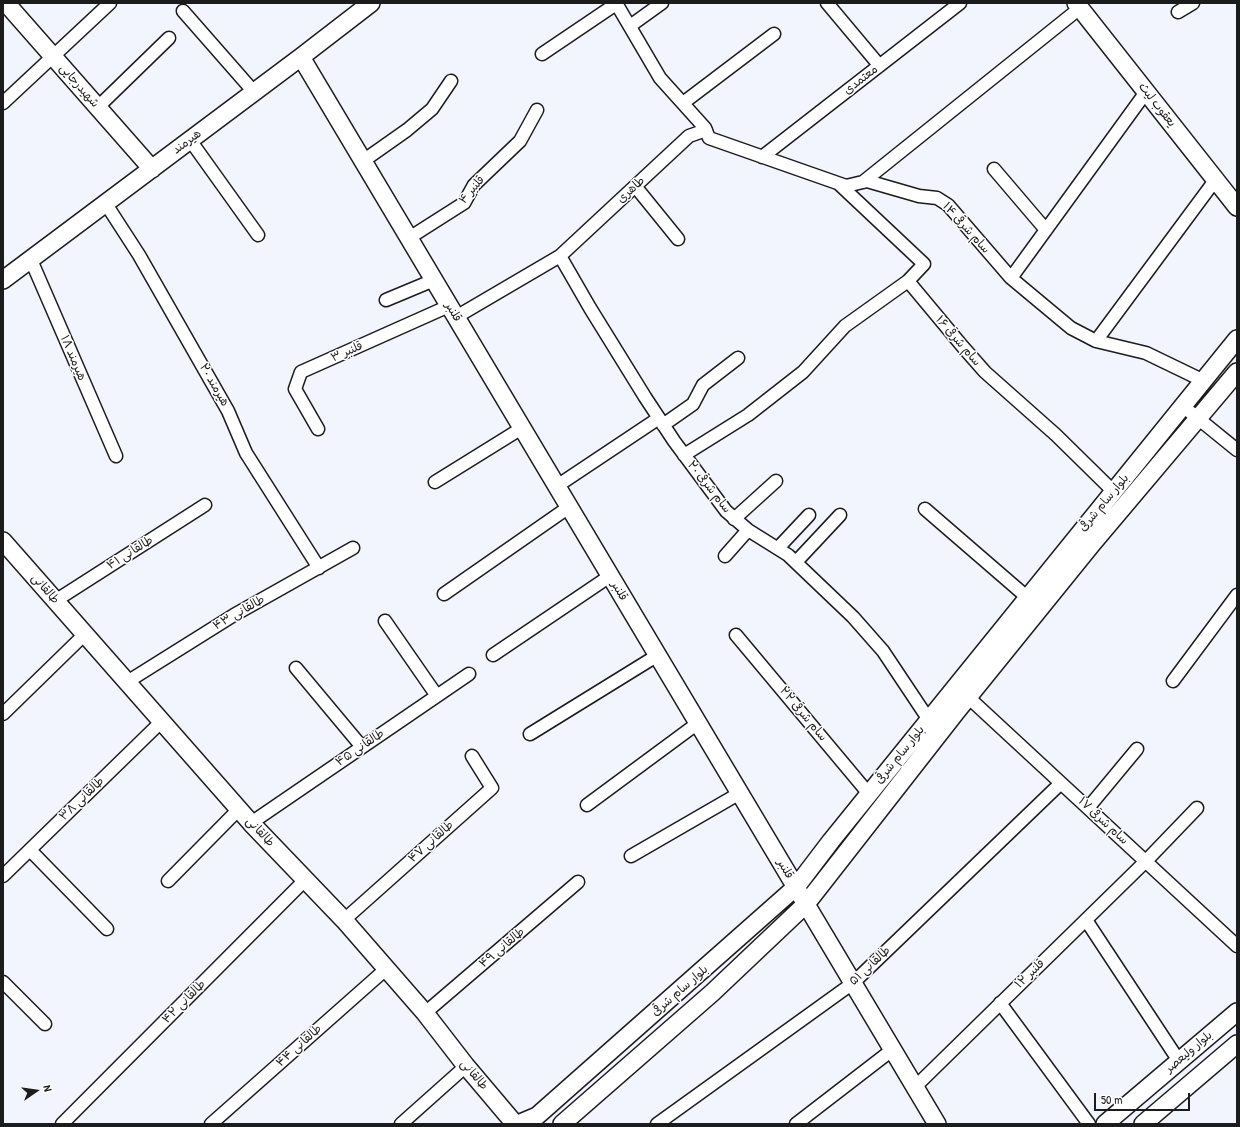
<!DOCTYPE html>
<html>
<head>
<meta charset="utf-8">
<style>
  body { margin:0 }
  #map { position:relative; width:1240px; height:1127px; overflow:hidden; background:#f2f4fe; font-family:"Patrick Hand",sans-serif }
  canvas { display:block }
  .frame { position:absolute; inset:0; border:4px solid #1c1c1c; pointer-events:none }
  .north { position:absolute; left:16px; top:1071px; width:40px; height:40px; -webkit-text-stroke:3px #fff; paint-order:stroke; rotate:77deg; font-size:11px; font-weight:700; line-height:16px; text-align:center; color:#1c1c1c }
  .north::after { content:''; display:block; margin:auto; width:14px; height:18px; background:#1c1c1c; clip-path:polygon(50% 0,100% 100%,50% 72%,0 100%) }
  .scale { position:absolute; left:1094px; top:1093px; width:96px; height:18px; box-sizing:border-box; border:2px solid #1c1c1c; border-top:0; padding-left:5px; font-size:12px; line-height:14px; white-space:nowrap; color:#1c1c1c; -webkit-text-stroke:3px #fff; paint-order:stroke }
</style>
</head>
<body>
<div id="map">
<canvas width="1240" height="1127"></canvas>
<div class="frame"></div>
<div class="north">N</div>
<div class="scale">50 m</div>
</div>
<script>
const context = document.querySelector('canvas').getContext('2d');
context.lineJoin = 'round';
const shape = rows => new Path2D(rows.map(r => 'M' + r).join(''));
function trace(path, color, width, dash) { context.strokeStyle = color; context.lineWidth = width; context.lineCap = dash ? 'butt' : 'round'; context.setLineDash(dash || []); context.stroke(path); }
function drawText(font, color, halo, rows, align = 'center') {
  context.font = font + ' "Patrick Hand","Playpen Sans Arabic",sans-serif'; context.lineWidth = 3; context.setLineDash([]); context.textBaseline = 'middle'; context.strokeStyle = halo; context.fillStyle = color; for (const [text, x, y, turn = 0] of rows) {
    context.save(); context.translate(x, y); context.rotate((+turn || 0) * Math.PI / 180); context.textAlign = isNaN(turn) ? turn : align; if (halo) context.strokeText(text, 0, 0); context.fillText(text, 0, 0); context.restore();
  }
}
const street = shape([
  [616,3,660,78,705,128,709,138,846,186,867,181,919,196,937,198,948,205,1011,278,1071,328,1096,341,1146,353,1204,381],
  [827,3,879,65],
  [183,11,254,92],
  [1178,12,1193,3],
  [630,26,662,3],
  [542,54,616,4],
  [3,103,110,3],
  [683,103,774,34],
  [98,107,169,38],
  [190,140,258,235],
  [762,157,960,3],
  [363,161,407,130,432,109,451,81],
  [994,169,1046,230],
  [863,182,1080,8],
  [839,184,924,264,908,281,963,347,985,372,1056,435,1114,492],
  [635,186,678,239],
  [106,204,139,255,228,411,246,453,319,568],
  [409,238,464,203,474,185,520,141,537,110],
  [560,256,590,308,645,397,674,441,726,511,748,530,788,555,853,617,883,651,929,720],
  [31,260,116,456],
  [1011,278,1146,92],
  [386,300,434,280],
  [456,317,560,256,689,136,706,130],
  [1096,341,1216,179],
  [1184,407,1237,450],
  [663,425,693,404,703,385,738,358],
  [318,429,295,389,301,372,449,306],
  [684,455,748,415,803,372,845,326,908,281],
  [435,482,522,428],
  [557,486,659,418],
  [925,509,1028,598],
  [734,519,776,481],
  [778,548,809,515],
  [725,556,748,530],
  [796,562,840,515],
  [444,594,569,507],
  [55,601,205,505],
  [385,621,437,696],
  [736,635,869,794],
  [493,655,610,576],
  [296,668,362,747],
  [1173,681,1237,595],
  [127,682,234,615,353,548],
  [968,697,1237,946],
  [3,714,85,634],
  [530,734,658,655],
  [587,805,698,723],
  [1088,808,1137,749],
  [251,823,469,674],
  [30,850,107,929],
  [631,856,740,793],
  [3,876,161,722],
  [168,881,239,809],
  [344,920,492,788,472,756],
  [1086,920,1179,1061],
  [3,982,45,1024],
  [1000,1003,1089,1124],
  [425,1013,578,882],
  [915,1087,1146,861,1197,808],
  [62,1124,305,880],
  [211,1124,386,969],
  [401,1124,466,1066],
  [657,1124,853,983,1061,783],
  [796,1124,892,1050]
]);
const secondary = shape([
  [6,3,152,169],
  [1076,3,1237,207],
  [301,57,937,1124],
  [3,280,301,57,371,3],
  [3,541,251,823,344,920,425,1013,466,1066,515,1124],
  [518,1124,537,1116,796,887,831,841,1237,339],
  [562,1124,712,993,806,904,956,712,1092,544,1237,372],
  [1105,1124,1237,1012],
  [1143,1124,1237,1044]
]);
const streetNames = [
  ["معتمدی",861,80,-38],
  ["شهیدرجایی",79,86,49],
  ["یعقوب لیث",1157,105,52],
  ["هیرمند",187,142,-37],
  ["قلنبر ۴",472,190,-50],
  ["طاهری",631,190,-43],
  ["سام شرقی ۱۴",966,228,48],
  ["قلنبر",453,312,59],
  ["سام شرقی ۱۶",958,341,49],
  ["قلنبر ۳",347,352,-24],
  ["هیرمند ۱۸",73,358,67],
  ["هیرمند ۲۰",214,385,60],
  ["سام شرقی ۲۰",709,487,52],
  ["بلوار سام شرقی",1104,503,-50],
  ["طالقانی ۴۱",130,553,-32],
  ["طالقانی",45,589,49],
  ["قلنبر",619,591,59],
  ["طالقانی ۴۳",239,613,-30],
  ["سام شرقی ۲۲",803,714,50],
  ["طالقانی ۴۵",360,748,-34],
  ["بلوار سام شرقی",900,755,-51],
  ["طالقانی ۳۸",82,799,-44],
  ["سام شرقی ۱۷",1103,821,43],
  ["طالقانی",260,832,47],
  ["طالقانی ۴۷",431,842,-42],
  ["قلنبر",785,869,59],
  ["طالقانی ۴۹",502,948,-40],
  ["طالقانی ۵۱",870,966,-43],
  ["قلنبر ۱۲",1030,974,-44],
  ["بلوار سام شرقی",680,991,-41],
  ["طالقانی ۴۲",184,1002,-45],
  ["طالقانی ۴۴",299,1046,-42],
  ["بلوار ولیعصر",1189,1052,-40],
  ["طالقانی",474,1075,50]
];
trace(street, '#1c1c1c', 15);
trace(secondary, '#1c1c1c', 20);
trace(street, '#fff', 12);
trace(secondary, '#fff', 17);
drawText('12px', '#1c1c1c', '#fff', streetNames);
</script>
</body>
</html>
